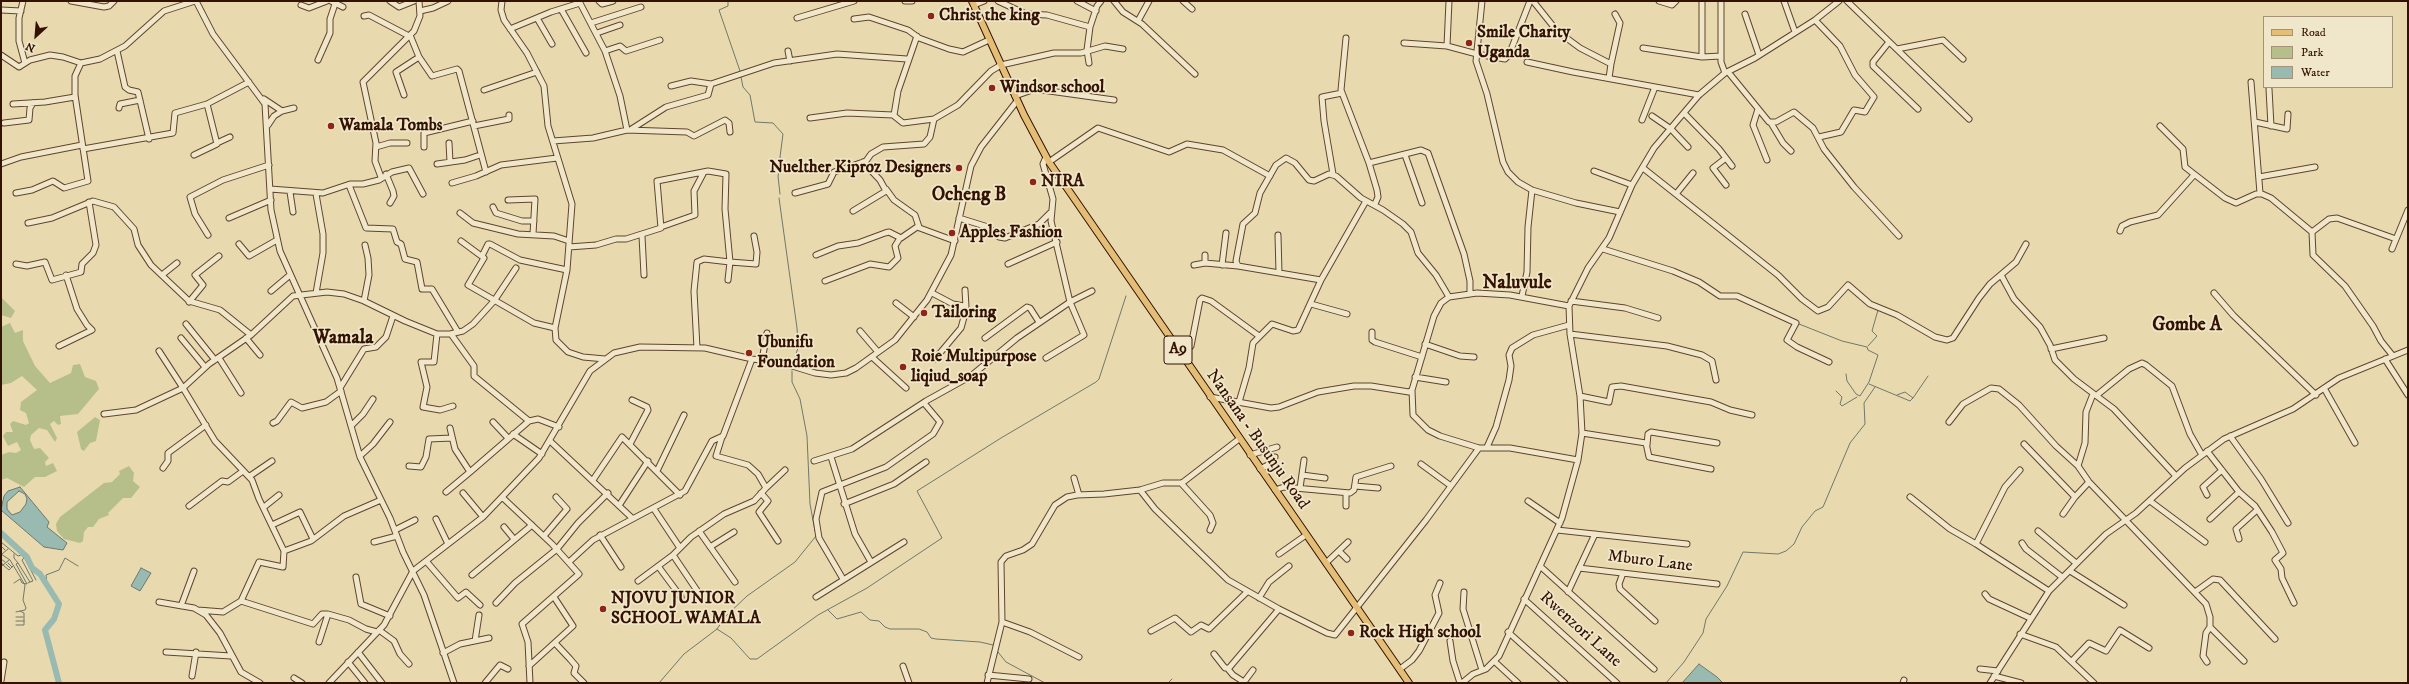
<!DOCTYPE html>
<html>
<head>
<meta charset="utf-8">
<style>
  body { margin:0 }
  #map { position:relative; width:2409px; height:684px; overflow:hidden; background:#e8daae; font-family:"IM FELL DW Pica",serif }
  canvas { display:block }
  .frame { position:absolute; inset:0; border:2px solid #331202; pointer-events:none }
  .legend { position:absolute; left:2263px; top:16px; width:130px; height:72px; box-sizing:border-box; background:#f0e7ca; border:1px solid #a4927a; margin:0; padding:5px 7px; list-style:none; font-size:12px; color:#331202 }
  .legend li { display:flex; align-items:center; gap:8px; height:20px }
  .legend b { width:20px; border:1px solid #a4927a }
  .north { position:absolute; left:16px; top:16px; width:40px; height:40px; -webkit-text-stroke:3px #f0e7ca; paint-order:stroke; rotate:206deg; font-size:11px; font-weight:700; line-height:16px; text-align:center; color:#331202 }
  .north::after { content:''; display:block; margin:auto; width:14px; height:18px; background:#331202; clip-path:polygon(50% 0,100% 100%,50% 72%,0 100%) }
</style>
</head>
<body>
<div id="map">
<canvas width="2409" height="684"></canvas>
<div class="frame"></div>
<ul class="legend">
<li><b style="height:5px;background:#e4bd77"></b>Road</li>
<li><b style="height:11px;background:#b6bf8a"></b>Park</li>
<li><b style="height:11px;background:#98bab1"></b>Water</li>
</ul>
<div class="north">N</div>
</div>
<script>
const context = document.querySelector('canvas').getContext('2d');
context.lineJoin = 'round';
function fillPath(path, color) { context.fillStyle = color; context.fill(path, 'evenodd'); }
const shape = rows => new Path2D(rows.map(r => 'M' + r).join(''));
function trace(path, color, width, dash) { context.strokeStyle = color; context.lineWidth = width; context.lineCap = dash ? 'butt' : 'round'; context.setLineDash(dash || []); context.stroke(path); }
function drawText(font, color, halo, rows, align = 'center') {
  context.font = font + ' "IM FELL DW Pica",serif'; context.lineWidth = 3.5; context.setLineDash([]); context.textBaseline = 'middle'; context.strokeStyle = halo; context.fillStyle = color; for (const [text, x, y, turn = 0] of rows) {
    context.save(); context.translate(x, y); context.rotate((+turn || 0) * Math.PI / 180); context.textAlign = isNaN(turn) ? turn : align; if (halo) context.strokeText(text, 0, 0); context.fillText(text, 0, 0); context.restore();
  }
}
const green = shape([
  [1,297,15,311,11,318,1,315],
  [10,323,15,333,23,330,23,341,35,366,50,383,71,373,73,365,80,364,85,377,96,381,99,389,78,414,60,416,61,424,58,425,54,421,50,424,57,438,55,442,47,430,39,428,31,435,30,440,34,449,40,448,49,458,45,462,46,466,53,463,57,471,45,477,35,477,24,487,7,478,1,480,1,455,9,452,16,453,21,450,17,442,8,446,3,436,6,432,13,432,10,424,13,421,26,425,29,423,26,413,20,410,21,402,37,390,22,376,11,383,1,385,1,327],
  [95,417,100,420,96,441,90,443,84,451,81,449,77,432],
  [129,466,134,473,133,481,140,487,131,498,123,498,108,513,109,515,99,519,93,527,88,527,84,532,83,541,80,543,64,539,57,531,56,524,60,517,104,483,112,482,120,474,119,471]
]);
const water = shape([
  [20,487,49,522,47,527,67,543,63,550,44,547,1,510,4,496,8,491,20,487],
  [19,491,25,494,27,499,26,504,20,512,12,515,7,509,7,502,19,491],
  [141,568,151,573,140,591,131,586,141,568],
  [1699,664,1717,677,1723,683,1682,683,1699,664]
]);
const stream = shape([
  [728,1,728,6,719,10,740,71],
  [741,77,743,87,750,95,755,122,773,123,783,134,780,157,781,164,778,176,780,194],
  [779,198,797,328,798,348,793,363],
  [1799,324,1842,341,1867,347,1868,350,1878,355,1869,382,1860,396,1856,394,1847,381,1846,374],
  [1868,346,1877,336,1872,331,1878,310],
  [792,371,792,382,800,399,807,436,810,504,815,531],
  [1869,384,1910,401,1913,398],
  [1836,391,1842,397,1840,404,1842,406,1857,397],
  [1897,395,1905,392,1913,398,1928,376],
  [1,542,18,556,21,555,24,558,22,560,33,581,30,582],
  [1,546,5,550],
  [1,554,10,560,25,585,23,600,26,608,25,610,16,612],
  [2,554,8,549],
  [1,559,5,562],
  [25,559,36,580],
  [9,560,3,565,9,570,13,566],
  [1,562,3,565,1,566],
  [8,563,12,567],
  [18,563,30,582,28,583],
  [6,564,10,568],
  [14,583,20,579,22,583,27,584,16,564,18,563,14,558,14,554],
  [47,585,46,575,59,570,65,558,78,566],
  [828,610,837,619,861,612,870,620,879,621,885,627,890,629,919,629,927,632,931,638,936,639,980,642,993,645],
  [16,617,23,617],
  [16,621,24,621],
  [16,625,24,625,24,613,20,611],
  [717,629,731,638,750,659,757,659,818,615,867,588,942,538,917,491,1001,438,1096,382,1099,379,1126,296],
  [998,652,1006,662,1045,683],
  [659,683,684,654,717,629,726,616,747,596,795,562,816,536],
  [1168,683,1172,679],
  [1666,683,1684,662,1703,633,1706,619,1727,586,1743,552,1778,554,1786,551,1794,544,1802,527,1815,511,1823,507,1850,443,1865,424,1864,403,1875,387]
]);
const river = shape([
  [1,533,27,557,32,568,40,574,59,604,54,619,45,630,59,683]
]);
const minor = shape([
  [23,1,19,18,19,41,25,63],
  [71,1,104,7,109,6,114,1],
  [196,1,213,34,265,104,271,210,280,251,337,378,360,457,390,518,403,552,424,595,454,683],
  [331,1,343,7],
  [390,1,399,7,414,1],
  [502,1,501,10,504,20,527,53,544,86,548,126,572,204,567,270,555,328,556,340,568,352,583,357,605,359],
  [599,1,602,4,613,1],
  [905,1,912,1],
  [998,1,1026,14,1047,15,1090,27],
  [1077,1,1096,11],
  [1114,1,1123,12,1142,24,1195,74],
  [1183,1,1192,9],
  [1482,1,1476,61,1487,94,1503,162,1508,172,1518,182,1532,190,1576,203,1620,212],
  [1533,1,1557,31,1580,48,1611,64,1609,78],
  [1659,1,1672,5,1676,1],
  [1702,1,1702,57,1721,56],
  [1721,1,1721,62,1725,73],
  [1784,1,1795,32],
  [1847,1,1969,119],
  [301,5,309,8,327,1],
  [974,5,984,1],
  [561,9,586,53],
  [1,10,21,11],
  [420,11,433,8,448,1],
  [1745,14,1759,55],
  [364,16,369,15,409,36],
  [537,18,552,44],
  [797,18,854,1],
  [854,19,869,17,908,30,919,38,949,49,963,52,989,40],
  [1815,20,1840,46,1855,75,1874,97,1865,112,1854,110,1841,132,1819,137],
  [1138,21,1149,1],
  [591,23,641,7],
  [510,29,551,12,580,3,605,51,620,96,627,130],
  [597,33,620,25],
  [1346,38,1341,90,1369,163,1421,150,1428,153,1464,254,1470,281,1470,294],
  [1889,42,1873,62,1873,66,1918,109],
  [1404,43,1447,46,1477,54,1505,59,1509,55,1530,1],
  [1447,46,1449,1],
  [1643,48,1702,57],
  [1897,49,1943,40,1963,59],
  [117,51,125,87,129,90,138,92,149,139],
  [605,51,620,46,626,51,660,40],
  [788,51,790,61],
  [1,55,19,67,30,60,50,55,63,57,81,63,100,59,125,46,164,11,195,1],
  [419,57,432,76,457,69,459,71,486,172],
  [318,60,330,33,330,19,335,4],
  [1527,62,1573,72,1699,95],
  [1089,63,1087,50,1090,27,1097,6,1101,1],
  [1611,64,1620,23,1615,14],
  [1729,73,1769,122,1776,122,1794,112,1813,128,1824,149,1854,187,1899,236],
  [2251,82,2260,193],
  [671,86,691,81,711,84],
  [2269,89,2271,126],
  [484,90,537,72],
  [404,95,396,72,419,57,410,35],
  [1015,96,1035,89,1114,100],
  [264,99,282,111],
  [13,104,45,102,75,97],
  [119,108,120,104,140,100],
  [1758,109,1753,125,1767,160],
  [1684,113,1719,149,1732,166],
  [894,115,898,91,917,36],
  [1652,116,1671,129,1688,147],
  [810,118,847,113,893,115,903,123,934,119,958,105,991,71,1001,65,1054,53,1081,53,1105,46,1123,49],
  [1642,120,1655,87],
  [2255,122,2287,129,2288,114],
  [4,123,29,120,30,108,33,103],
  [1771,123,1783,143,1791,151],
  [268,125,274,116,282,111,294,108],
  [474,126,509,119,509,115],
  [2160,126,2183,149,2185,167,2225,198,2236,203,2256,194,2262,194,2271,198,2312,232],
  [630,130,666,107,708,95,711,84,774,63,837,54,907,59],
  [553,141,593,138,627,130,687,132,694,136,725,120,729,123,730,132],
  [217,143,230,137],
  [449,143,450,162],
  [376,147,390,143,407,143],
  [424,147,424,133,473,121],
  [83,149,173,133,175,113,207,104,249,82],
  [194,155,217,144,207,104],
  [1405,155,1422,203],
  [1726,158,1713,168,1726,185],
  [1049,162,1098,128,1169,152,1187,144,1223,150,1270,176],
  [1369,163,1377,190,1378,197,1375,204],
  [1,164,21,157,82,145],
  [437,164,465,160,480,155],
  [1643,168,1778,275,1802,299,1818,311,1828,307,1848,285,1870,304,1897,315,1935,337,1947,340,1953,338,1979,298,1990,284,2016,262,2026,244],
  [1594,171,1632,185],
  [386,174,393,191,394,196,390,203],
  [1333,174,1324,121,1322,97,1342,93],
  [381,177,375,161,376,143,363,82,414,31,420,16,419,1],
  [2259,177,2315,167],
  [452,183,476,176,501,165,557,158],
  [349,185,366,228,393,229,397,242,401,244,405,259,417,262,422,289,432,289,458,332],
  [270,189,323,193,350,184,363,184,379,180,392,172,409,168,423,194],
  [886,189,894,200,915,215,919,227],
  [290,192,293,212],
  [16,193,32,190,53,181,64,188,88,181,75,95,75,76,81,63],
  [795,193,828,184,834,172,866,161,871,154,883,147,924,144,930,137,934,119],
  [316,194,323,234,323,253,316,293],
  [1676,194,1693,173],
  [508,200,535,199,533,234],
  [493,207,496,213,522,221,534,221],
  [853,211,886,191,880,180,863,162],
  [460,213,473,223,518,234,554,236,569,241],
  [229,218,271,200],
  [959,218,988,227,999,237,1005,238,1039,224,1050,213],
  [28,223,52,218,93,201,114,207,134,229,138,245,151,265,189,301,220,310,251,335],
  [661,227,695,215,694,191,704,172],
  [2120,231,2122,226,2130,222,2158,215,2194,175],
  [2312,232,2313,255,2345,286,2373,326,2381,341,2393,356],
  [2312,232,2329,219,2337,218,2396,239],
  [208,235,195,214,190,197,223,180,269,165],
  [1278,235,1279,273],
  [642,236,644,275],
  [461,241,484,258,468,285,534,323,555,328],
  [239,244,249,256,277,240],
  [569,247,596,245,616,239,626,239,661,228,657,181,708,171,726,174,725,209,730,262,704,259,697,262,694,291,697,348],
  [1603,249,1673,271,1699,282,1720,296,1737,296,1796,323,1787,340,1797,347,1829,362],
  [2392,249,2408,210],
  [816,255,838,246,858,243,885,233,889,232,901,238,917,227,955,241],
  [482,256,488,244,490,244,520,260,567,270],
  [1205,263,1205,255],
  [16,264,27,266,45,262,52,280,81,272,82,264,93,253,96,245,89,202],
  [1008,264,1057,242],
  [1194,265,1205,263,1238,266,1321,280],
  [1222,265,1226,233],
  [1238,266,1236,261,1243,224,1255,213,1260,193,1276,165,1286,158,1295,163,1309,180,1314,181,1329,174,1336,176,1361,198,1383,210,1403,224,1411,232,1418,253,1436,275,1449,297],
  [162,275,177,263],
  [2001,275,2014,299,2040,327,2050,345,2055,360,2074,379,2114,409,2176,476],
  [728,280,730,262,756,264,757,252,754,236],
  [825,281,870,264,889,267,898,258,895,246,900,238],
  [965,290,966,307],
  [271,291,290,275],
  [932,293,953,304,964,306,966,310,961,328,935,359],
  [2214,293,2233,315,2316,395],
  [1522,296,1527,272,1528,227,1532,190],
  [364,301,369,275,368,258,365,245],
  [1571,301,1625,308,1658,318],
  [189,302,203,285,195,275,219,256],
  [896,303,914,317],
  [1311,304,1347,314],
  [186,324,215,360],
  [860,331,878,352],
  [1372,332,1372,340,1375,342,1422,357],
  [437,334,434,362,421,362,427,387,423,407,440,410,453,406],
  [451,334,474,366,474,376,529,421],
  [1570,334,1667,346,1702,355,1712,361,1716,380],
  [181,338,205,367],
  [246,338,260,355],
  [985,338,1027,307,1030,308,1039,322],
  [1425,344,1460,356,1474,357],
  [59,346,92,330,87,325,77,309,66,275],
  [2051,349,2104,338],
  [1182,355,1191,346,1200,300,1202,298,1211,301,1259,336],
  [872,357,906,388],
  [219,358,241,393],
  [1046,358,1084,335,1070,302,1092,291],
  [2385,359,2408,395],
  [762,360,767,333],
  [1415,377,1446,382],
  [340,388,364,349,376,347,386,337,393,316],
  [2324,388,2355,443],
  [1412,390,1413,415,1428,430,1440,436,1479,448,1510,448,1578,460],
  [2097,395,2129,369,2142,363,2146,365,2172,386,2190,434,2202,455],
  [1580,396,1609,402,1612,387,1621,386,1711,402,1730,410,1752,415],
  [1210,397,1271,408,1279,407,1318,392,1354,386,1371,386,1409,392,1412,390,1434,316,1441,303,1449,297,1477,293,1510,295,1569,306],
  [1239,402,1249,368,1253,343,1272,324,1293,331,1298,330,1321,280,1366,201],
  [104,414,136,410,183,388,159,351],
  [493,422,508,438],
  [1949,422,1963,404,1991,388,1999,389,2019,405,2056,446,2078,466,2089,482,2206,604,2210,617,2210,627,2206,633,2203,656,2207,662],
  [273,423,277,421,291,402,302,408,326,402,341,391],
  [351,426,363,414,373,399],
  [450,428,455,449,470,472,529,421,538,419,559,427],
  [1582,433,1646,443,1649,457,1711,469],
  [513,434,542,454],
  [2230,436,2261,479,2288,523],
  [550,441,632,518],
  [630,444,648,410,647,407,632,400],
  [2024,444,2075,497,2089,482],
  [1647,445,1648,434,1651,432,1717,443],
  [1487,447,1496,427,1509,380,1511,366,1509,355,1512,348,1533,335,1569,325],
  [2207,451,2239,492,2255,506,2272,532,2283,553,2275,560,2281,569,2282,578,2294,603],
  [1250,455,1277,447],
  [360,456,373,444,390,422],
  [831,457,855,534,871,562],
  [814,461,852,449,926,401,971,376,1017,338,1070,302,1051,221,1053,199,1043,164,1046,157],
  [1421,464,1451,486],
  [409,466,421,467,426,457,429,439,452,438],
  [2078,466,2085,443,2086,412,2093,394],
  [163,468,168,461,168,453,206,425],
  [1260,469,1274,462,1275,457],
  [2020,470,2005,487,1976,544,2049,591],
  [657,471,684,415],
  [1302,475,1325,478],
  [250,476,272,461],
  [1074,478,1079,495],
  [593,480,622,437,680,495],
  [1181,483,1210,515,1213,523,1210,530],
  [1355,486,1378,488],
  [766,488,785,470],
  [1300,488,1304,460],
  [1140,490,1155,509,1228,580,1279,609,1327,633,1335,635,1426,520,1479,448],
  [1275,490,1284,487,1350,493,1354,490,1356,477,1391,466],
  [446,492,470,472],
  [463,493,483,517],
  [761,493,768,501,759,512,778,541],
  [2207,495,2203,487,2222,470],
  [1910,497,1950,529,1976,544],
  [503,498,552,544,579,574,522,624,528,642,530,683],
  [1528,501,1560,523],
  [2150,501,2205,542],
  [620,504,648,461],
  [844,504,894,484,926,462],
  [189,506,222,481,228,482,243,471],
  [1346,506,1346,493],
  [264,507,279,495],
  [654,509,680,548],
  [2063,514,2075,497],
  [436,519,448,544],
  [2210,519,2239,492],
  [272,525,300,512,313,539],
  [504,527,514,539],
  [395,530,415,520],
  [1557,530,1687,544],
  [699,531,735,582],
  [2038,531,2076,563],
  [600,535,621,567],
  [544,536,567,509,556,497],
  [2239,539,2236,529,2257,510],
  [374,542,397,536],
  [2022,543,2026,549,2062,577],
  [710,547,734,532],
  [284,551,311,541,344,516,381,500],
  [1339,551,1347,559],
  [1279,554,1306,535],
  [673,555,698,592],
  [426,561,458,598,466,592,480,605],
  [569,562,593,540,685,491,712,441,723,436,752,359],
  [1326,563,1348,542],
  [658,566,681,597],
  [1540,566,1654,669],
  [1579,568,1717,584],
  [2070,571,2124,605],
  [1623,573,1619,584,1620,589,1655,621],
  [472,575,532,525],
  [356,577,361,604,390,616],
  [843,579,819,538,816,519,822,492,886,467,933,434,940,422,924,403],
  [638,581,673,555,691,537,724,514,754,501,766,488,758,474,748,465,716,456,722,437],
  [1464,592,1463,609,1482,670],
  [1568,592,1595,534],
  [2195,592,2213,579,2220,580,2275,639],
  [1985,594,1989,599,2030,618],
  [816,597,904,542],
  [1259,598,1269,582,1289,566],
  [1524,599,1617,683],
  [241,601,259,562,283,567,284,551,259,499,252,480,215,441,183,388,209,364,251,335,293,296,327,292,344,294,364,301,405,321,437,334,450,334,463,331,473,324,494,301,516,268],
  [159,602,194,608,206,615,220,633,241,672,260,683],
  [496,603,515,583,557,549,578,523,608,493],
  [181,606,194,571],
  [198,610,223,612,241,601,313,624,322,614,328,614,349,620,366,629,377,632],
  [1002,622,1030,632,1079,657],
  [2210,627,2244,661],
  [379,630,394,641,400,654,409,664],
  [1151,631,1175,618,1191,632,1201,625,1209,629,1247,592],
  [1508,632,1565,683],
  [2020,634,2056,647,2094,683],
  [475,641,479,615],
  [1450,641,1453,661,1460,683],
  [319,642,328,614],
  [555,643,570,659,576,666,574,673,584,683],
  [166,652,231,656],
  [358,652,382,683],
  [443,653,460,644,489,638],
  [1214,654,1225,668,1229,668,1279,609],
  [1494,661,1518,683],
  [2072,661,2089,643,2106,651,2120,630,2149,648],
  [348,662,365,683],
  [529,666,573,626,554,597],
  [903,666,909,683],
  [1228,669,1233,675,1244,682,1253,670],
  [1400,669,1412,660,1419,651,1439,613,1435,595,1440,583],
  [1980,669,1998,671],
  [988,675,1029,679],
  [192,676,196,652],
  [1994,676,2021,683],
  [294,678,302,683],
  [1,681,4,662],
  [329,683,384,625,413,571,483,517,539,458,590,371,614,353,640,347,705,348,752,359,779,362,815,373,831,375,846,373,856,368,895,340,927,300,951,255,971,166,981,147,1017,101],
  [485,683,500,665,508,669],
  [987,683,1002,622,1001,562,1006,556,1023,550,1032,544,1055,505,1067,497,1077,495,1104,494,1140,490,1163,483,1182,483,1239,439],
  [1462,683,1473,674,1486,669,1499,656,1562,518,1578,460,1582,433,1580,396,1570,334,1569,306,1588,268,1609,238,1632,185,1654,148,1699,95,1725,73,1755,58,1815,20,1839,1],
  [1903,683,1904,680],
  [1990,683,2049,591,2106,534,2136,513,2185,468,2224,439,2293,409,2339,378,2408,350]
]);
const major = shape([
  [972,1,1024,115,1049,162,1409,683]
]);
const markers = [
  [931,16,4,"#8f2418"],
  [1469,43,4,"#8f2418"],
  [992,88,4,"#8f2418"],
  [331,126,4,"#8f2418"],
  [959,168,4,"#8f2418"],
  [1033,182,4,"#8f2418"],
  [952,233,4,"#8f2418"],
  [924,313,4,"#8f2418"],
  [749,353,4,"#8f2418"],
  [903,367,4,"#8f2418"],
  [603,609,4,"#8f2418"],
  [1351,633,4,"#8f2418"]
];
const shields = [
  [1178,350,28]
];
const shieldNames = [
  ["A9",1178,350]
];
const poiNames = [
  ["Christ the king",939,16],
  ["Smile Charity",1477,33],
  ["Uganda",1477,53],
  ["Windsor school",1000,88],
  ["Wamala Tombs",339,126],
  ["Nuelther Kiproz Designers",951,168,"right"],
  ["NIRA",1041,182],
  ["Apples Fashion",960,233],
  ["Tailoring",932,313],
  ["Ubunifu",757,343],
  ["Foundation",757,363],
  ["Roie Multipurpose",911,357],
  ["liqiud_soap",911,377],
  ["NJOVU JUNIOR",611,599],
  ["SCHOOL WAMALA",611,619],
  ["Rock High school",1359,633]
];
const streetNames = [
  ["Nansana - Busunju Road",1257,440,55],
  ["Mburo Lane",1650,562,7],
  ["Rwenzori Lane",1580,630,42]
];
const quarterNames = [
  ["Ocheng B",969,196],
  ["Naluvule",1517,284],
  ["Gombe A",2187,326],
  ["Wamala",343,339]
];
fillPath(green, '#b6bf8a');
fillPath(water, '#98bab1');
trace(water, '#70776b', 1);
trace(stream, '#70776b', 1);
trace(river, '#98bab1', 6);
trace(minor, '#60442d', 7);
trace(major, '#331202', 8);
trace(minor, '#f0e7ca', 5);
trace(major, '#e4bd77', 6);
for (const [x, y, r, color] of markers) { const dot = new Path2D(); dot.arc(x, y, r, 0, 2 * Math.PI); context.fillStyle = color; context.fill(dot); trace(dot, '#f0e7ca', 1.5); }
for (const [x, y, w] of shields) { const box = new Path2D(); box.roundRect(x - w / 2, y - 14, w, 28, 3); context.fillStyle = '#f0e7ca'; context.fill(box); trace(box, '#331202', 1); }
drawText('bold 16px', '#331202', null, shieldNames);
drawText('bold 17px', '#331202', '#f0e7ca', poiNames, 'left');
drawText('17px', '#331202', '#f0e7ca', streetNames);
drawText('bold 19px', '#331202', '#f0e7ca', quarterNames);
</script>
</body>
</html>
